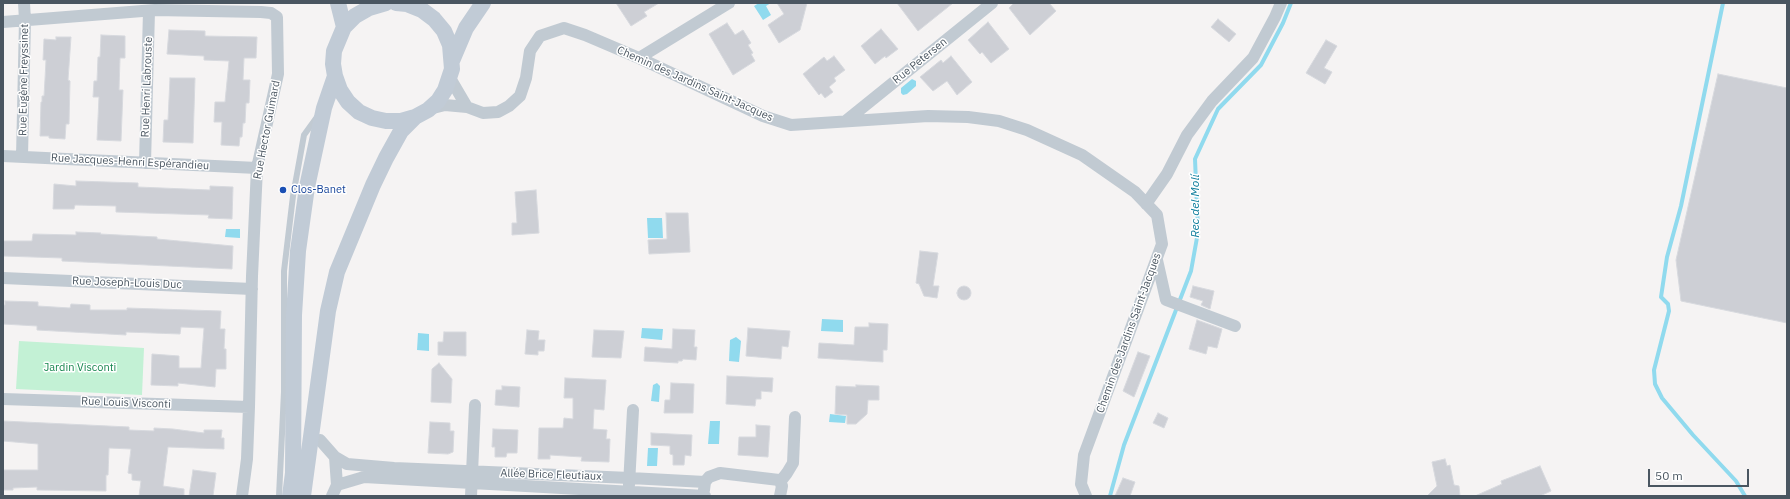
<!DOCTYPE html>
<html>
<head>
<meta charset="utf-8">
<style>
  body { margin:0 }
  #map { position:relative; width:1790px; height:499px; overflow:hidden; background:#f5f3f3; font-family:"IBM Plex Sans",sans-serif }
  canvas { display:block }
  .frame { position:absolute; inset:0; border:4px solid #4a5661; pointer-events:none }
  .scale { position:absolute; left:1648px; top:469px; width:101px; height:18px; box-sizing:border-box; border:2px solid #4a5661; border-top:0; padding-left:5px; font-size:12px; line-height:14px; white-space:nowrap; color:#4a5661; -webkit-text-stroke:3px #fff; paint-order:stroke }
</style>
</head>
<body>
<div id="map">
<canvas width="1790" height="499"></canvas>
<div class="frame"></div>
<div class="scale">50 m</div>
</div>
<script>
const context = document.querySelector('canvas').getContext('2d');
context.lineJoin = 'round';
function fillPath(path, color) { context.fillStyle = color; context.fill(path, 'evenodd'); }
const shape = rows => new Path2D(rows.map(r => 'M' + r).join(''));
function trace(path, color, width, dash) { context.strokeStyle = color; context.lineWidth = width; context.lineCap = dash ? 'butt' : 'round'; context.setLineDash(dash || []); context.stroke(path); }
function drawText(font, color, halo, rows, align = 'center') {
  context.font = font + ' "IBM Plex Sans",sans-serif'; context.lineWidth = 3; context.setLineDash([]); context.textBaseline = 'middle'; context.strokeStyle = halo; context.fillStyle = color; for (const [text, x, y, turn = 0] of rows) {
    context.save(); context.translate(x, y); context.rotate((+turn || 0) * Math.PI / 180); context.textAlign = isNaN(turn) ? turn : align; if (halo) context.strokeText(text, 0, 0); context.fillText(text, 0, 0); context.restore();
  }
}
const green = shape([
  [19,341,144,348,142,395,16,389]
]);
const water = shape([
  [759,3,771,3,766,6,771,15,763,20,754,6],
  [912,79,916,81,916,86,907,94,903,95,901,93,901,88],
  [647,218,662,218,663,238,648,238],
  [226,229,240,229,240,238,225,237],
  [822,319,843,320,843,332,821,331],
  [642,328,663,329,662,340,641,338],
  [418,333,429,334,429,351,417,350],
  [736,337,741,341,739,362,729,361,730,340],
  [657,383,660,386,659,402,651,401,653,385],
  [830,414,846,416,845,423,829,422],
  [710,421,720,421,719,444,708,444],
  [648,448,658,448,657,466,647,466]
]);
const stream = shape([
  [1723,3,1681,206,1667,257,1661,297,1668,304,1669,311,1654,370,1655,384,1662,398,1693,435,1736,481,1745,496],
  [1110,496,1124,445,1191,271,1198,232,1195,159,1218,109,1261,65,1283,23,1291,3]
]);
const building = shape([
  [616,3,659,3,644,12,647,16,631,26,616,3],
  [777,3,807,3,800,30,779,43,768,25,784,14,777,3],
  [897,3,953,3,918,31,897,3],
  [1014,3,1049,3,1056,11,1030,35,1009,8,1014,3],
  [1218,19,1236,34,1229,42,1211,27,1218,19],
  [988,22,1009,49,991,63,982,52,980,54,968,40,988,22],
  [727,23,735,35,743,30,751,43,748,45,753,53,751,54,755,61,733,75,709,34,727,23],
  [881,29,898,49,886,58,885,56,875,64,861,46,881,29],
  [169,30,205,31,205,36,257,37,256,58,244,58,243,80,250,80,249,103,246,103,245,123,243,123,242,137,240,137,239,146,221,145,222,122,214,122,215,102,225,102,229,61,204,60,204,56,167,54,169,30],
  [101,35,125,36,125,58,120,58,119,90,123,90,121,141,97,140,99,97,93,97,94,81,97,81,98,57,100,57,101,35],
  [56,37,71,37,68,80,70,81,69,124,66,124,65,139,49,138,49,136,40,136,41,102,42,102,42,96,44,96,45,79,46,60,43,60,44,39,56,40,56,37],
  [1326,40,1337,46,1324,68,1332,72,1325,84,1306,73,1326,40],
  [834,56,845,70,834,78,836,81,829,87,833,92,825,98,821,93,819,95,803,74,824,57,827,61,834,56],
  [951,56,972,82,957,95,947,81,933,91,920,77,941,60,943,63,951,56],
  [1718,74,1787,88,1787,323,1681,301,1676,260,1718,74],
  [170,78,195,78,193,143,163,142,164,120,168,120,170,78],
  [76,181,138,183,138,187,210,190,210,186,233,187,232,219,208,218,209,215,116,212,116,206,75,205,74,209,53,209,54,184,76,186,76,181],
  [536,190,539,233,512,235,512,223,517,223,515,192,536,190],
  [666,213,688,213,690,252,649,254,648,240,667,239,666,213],
  [76,232,101,233,100,234,157,237,157,239,233,246,232,269,62,261,62,258,3,256,3,241,32,241,33,234,76,235,76,232],
  [920,251,938,253,933,286,939,286,937,298,924,296,919,284,916,283,920,251],
  '957 293a7 7 0 1 1 14 0a7 7 0 1 1-14 0Z',
  [1193,286,1214,291,1210,309,1201,305,1203,301,1190,297,1193,286],
  [5,301,38,302,38,306,70,308,71,304,90,305,90,310,127,310,127,308,221,311,220,329,225,329,224,349,226,349,226,369,216,369,215,387,178,383,178,386,151,385,152,354,179,356,179,368,201,368,204,328,181,327,180,334,126,332,126,335,37,330,37,326,3,324,3,305,5,305,5,301],
  [1197,320,1222,329,1217,348,1208,346,1206,354,1189,349,1197,320],
  [869,323,888,324,887,350,883,350,883,362,818,358,819,343,854,345,855,327,869,327,869,323],
  [748,328,790,331,788,347,782,346,781,359,746,356,748,328],
  [673,329,695,330,694,347,697,347,696,360,683,359,682,361,678,361,678,363,644,361,645,347,672,349,673,329],
  [527,330,539,331,538,340,545,340,544,351,538,351,538,355,525,354,527,330],
  [594,330,624,331,621,358,592,357,594,330],
  [444,332,466,332,466,356,438,355,438,342,443,342,444,332],
  [1138,352,1150,356,1134,397,1123,391,1138,352],
  [439,363,452,379,451,403,431,402,432,369,439,363],
  [727,376,773,378,772,392,761,391,761,399,756,399,755,406,726,404,727,376],
  [565,378,606,380,604,410,594,409,593,429,607,430,606,439,610,439,609,462,581,461,582,457,550,455,550,459,538,459,539,428,563,428,564,418,573,419,573,398,564,398,565,378],
  [671,383,694,384,693,413,664,413,665,400,670,400,671,383],
  [856,385,879,386,879,400,868,400,867,414,856,424,847,424,847,415,835,414,836,386,856,387,856,385],
  [502,386,520,387,519,407,495,405,496,390,502,390,502,386],
  [1158,413,1168,418,1164,428,1153,423,1158,413],
  [3,421,129,427,129,430,154,431,154,428,173,429,204,433,204,430,222,430,221,438,224,438,224,449,168,447,163,486,184,489,184,496,139,496,141,481,132,480,132,474,128,473,131,449,109,448,108,475,106,475,106,491,37,490,37,487,13,488,13,490,3,490,3,470,38,470,38,444,3,441,3,421],
  [430,422,450,423,450,431,454,431,453,452,448,454,428,453,430,422],
  [756,425,770,426,768,457,738,455,739,437,756,437,756,425],
  [493,429,518,430,517,453,507,453,506,457,495,457,495,447,492,447,493,429],
  [651,433,692,435,691,456,685,455,684,465,673,465,673,455,670,454,670,446,651,445,651,433],
  [1445,459,1447,466,1450,465,1454,485,1459,486,1460,496,1427,496,1437,486,1432,462,1445,459],
  [1540,466,1551,491,1540,496,1475,496,1502,484,1501,481,1540,466],
  [193,470,216,473,213,496,189,496,193,470],
  [1123,478,1135,482,1130,496,1115,496,1123,478]
]);
const lane = shape([
  [279,496,284,392,284,271,293,196,304,135,317,117]
]);
const street = shape([
  [3,22,155,10,261,12,271,13,277,17,278,74,257,168,252,276,249,407,247,459,242,496],
  [639,58,729,3],
  [467,107,483,113,498,112,509,106,520,96,526,78,530,51,540,36,564,28,585,35,639,58,763,116,791,125,928,116,968,117,999,121,1027,130,1082,155,1135,192,1157,215,1162,244,1084,455,1081,484,1086,496],
  [429,109,445,105,467,107,450,78],
  [847,120,992,3],
  [3,156,257,168],
  [22,157,25,20,24,3],
  [145,163,149,11],
  [1146,204,1167,174,1187,135,1212,101,1253,58,1275,17,1281,3],
  [1157,260,1166,300,1235,326],
  [3,278,252,289],
  [3,399,249,407],
  [320,440,335,457,337,485,332,496],
  [335,457,347,464,394,468,630,478,705,482],
  [780,482,787,473,793,463,795,417],
  [337,485,364,477,705,496],
  [629,485,633,410],
  [704,490,705,482,709,477,720,473,779,480,782,486,780,496],
  [471,496,475,405]
]);
const secondary = shape([
  [338,3,344,27],
  [386,3,369,8,355,16,344,27,334,51,333,64,335,76,340,90,348,102,359,112,372,118,386,121,401,121,415,117,428,110,438,101,445,90,452,69,450,45,444,31,434,19,422,10,407,4,396,3],
  [452,61,466,28,483,3],
  [290,496,293,473,294,315,298,251,307,187,324,108,335,76],
  [303,496,328,311,337,272,373,185,386,158,401,131,415,117]
]);
const markers = [
  [283,190,4,"#1a4fb4"]
];
const streetNames = [
  ["Rue Petersen",920,61,-39],
  ["Rue Eugène Freyssinet",24,80,-89],
  ["Chemin des Jardins Saint-Jacques",695,84,24],
  ["Rue Henri Labrouste",147,87,-88],
  ["Rue Hector Guimard",267,130,-79],
  ["Rue Jacques-Henri Espérandieu",130,162,3],
  ["Rue Joseph-Louis Duc",127,283,2],
  ["Chemin des Jardins Saint-Jacques",1129,333,-70],
  ["Rue Louis Visconti",126,403,2],
  ["Allée Brice Fleutiaux",551,475,2]
];
const transitNames = [
  ["Clos-Banet",291,190]
];
const parkNames = [
  ["Jardin Visconti",80,368]
];
const waterNames = [
  ["Rec del Molí",1196,206,-90]
];
fillPath(green, '#c3f1d5');
fillPath(water, '#90daee');
trace(stream, '#90daee', 4);
fillPath(building, '#cdcfd5');
trace(building, '#d7d9de', 1);
trace(lane, '#c1cad2', 6);
trace(street, '#c1cad2', 12);
trace(secondary, '#c1cbd6', 16);
for (const [x, y, r, color] of markers) { const dot = new Path2D(); dot.arc(x, y, r, 0, 2 * Math.PI); context.fillStyle = color; context.fill(dot); trace(dot, '#fff', 1.5); }
drawText('11px', '#4a5661', '#fff', streetNames);
drawText('11px', '#164399', '#fff', transitNames, 'left');
drawText('11px', '#17864f', '#fff', parkNames);
drawText('italic 12px', '#0c7c9b', '#fff', waterNames);
</script>
</body>
</html>
